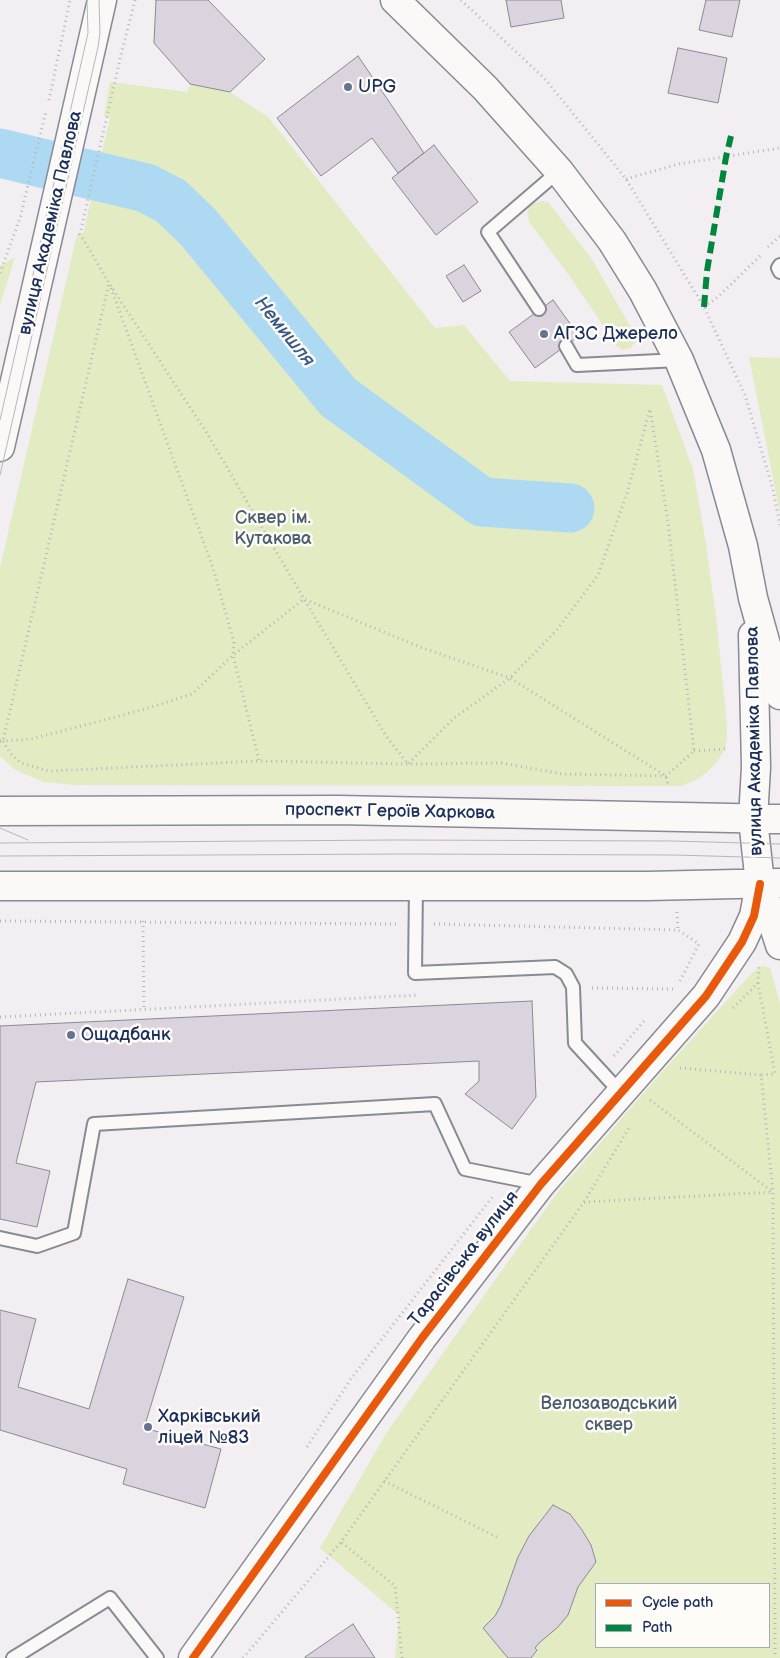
<!DOCTYPE html>
<html>
<head>
<meta charset="utf-8">
<style>
  body { margin:0 }
  #map { position:relative; width:780px; height:1658px; overflow:hidden; background:#f2eef1; font-family:"Balsamiq Sans",sans-serif }
  canvas { display:block }
  .legend { position:absolute; left:595px; top:1583px; width:175px; height:65px; box-sizing:border-box; background:#fdfcf7; border:1px solid #a3aaba; margin:0; padding:6px 9px; list-style:none; font-size:15px; color:#1b2f5e }
  .legend li { display:flex; align-items:center; gap:10px; height:25px }
  .legend b { width:25px; border:1px solid #a3aaba }
</style>
</head>
<body>
<div id="map">
<canvas width="780" height="1658"></canvas>
<ul class="legend">
<li><b style="height:6px;background:#e8590c"></b>Cycle path</li>
<li><b style="height:6px;background:#00873e"></b>Path</li>
</ul>
</div>
<script>
const context = document.querySelector('canvas').getContext('2d');
context.lineJoin = 'round';
function fillPath(path, color) { context.fillStyle = color; context.fill(path, 'evenodd'); }
const shape = rows => new Path2D(rows.map(r => 'M' + r).join(''));
function trace(path, color, width, dash) { context.strokeStyle = color; context.lineWidth = width; context.lineCap = dash ? 'butt' : 'round'; context.setLineDash(dash || []); context.stroke(path); }
function drawText(font, color, halo, rows, align = 'center') {
  context.font = font + ' "Balsamiq Sans",sans-serif'; context.lineWidth = 5; context.setLineDash([]); context.textBaseline = 'middle'; context.strokeStyle = halo; context.fillStyle = color; for (const [text, x, y, turn = 0] of rows) {
    context.save(); context.translate(x, y); context.rotate((+turn || 0) * Math.PI / 180); context.textAlign = isNaN(turn) ? turn : align; if (halo) context.strokeText(text, 0, 0); context.fillText(text, 0, 0); context.restore();
  }
}
const green = shape([
  [110,82,187,92,190,84,230,92,269,118,435,328,464,325,510,381,662,385,693,469,706,544,716,617,727,725,727,737,725,749,717,762,706,773,696,780,681,786,76,785,44,782,14,769,0,756,0,568,75,243,78,233,83,234,110,118,104,116],
  [542,201,548,202,591,258,634,333,636,341,631,348,622,350,617,346,571,278,530,223,527,214,530,205],
  [15,257,0,305,0,266],
  [749,357,780,358,780,513],
  [763,966,770,968,771,971,780,1004,780,1658,395,1658,399,1615,320,1548,387,1432,557,1193,663,1071,751,974,758,968],
  [596,1584,769,1584,769,1647,596,1647]
]);
const river = shape([
  [0,153,146,188,171,201,198,227,338,397,482,502,570,508]
]);
const building = shape([
  [156,0,208,0,265,59,230,92,190,84,154,43,156,0],
  [506,0,561,0,564,18,511,27,506,0],
  [706,0,740,0,732,37,699,30,706,0],
  [678,48,727,58,718,103,668,93,678,48],
  [358,56,424,153,398,173,372,138,321,176,277,118,358,56],
  [434,145,478,202,436,235,392,178,434,145],
  [464,265,481,291,463,302,446,276,464,265],
  [553,300,579,336,535,368,509,332,553,300],
  [532,1001,536,1097,512,1129,465,1094,479,1081,479,1061,36,1082,16,1163,50,1171,37,1227,0,1219,0,1026,532,1001],
  [128,1279,184,1297,144,1428,221,1449,205,1508,123,1484,127,1469,0,1430,0,1310,36,1319,18,1387,89,1409,128,1279],
  [553,1505,570,1514,582,1530,591,1545,596,1562,578,1587,568,1615,558,1627,539,1643,535,1648,537,1650,531,1658,508,1658,483,1628,495,1616,501,1605,518,1557,529,1536,553,1505],
  [353,1624,375,1658,305,1658,305,1657,353,1624]
]);
const path = shape([
  [135,0,121,55,80,234,109,283,208,435,304,599,386,736,408,764,454,718,510,678,556,631,598,575,627,493,650,409,668,522,694,751,666,776,563,774,502,763,408,764,259,761,49,771,21,763,10,753,3,741,31,739,142,710,192,694,233,655,304,599,420,647,510,678,666,776,668,785],
  [461,0,546,80,626,179,704,307,745,395,773,489,780,525],
  [49,100,70,0],
  [626,179,679,164,780,148],
  [768,247,780,236],
  [0,273,20,218,46,111],
  [111,288,214,571,234,643,233,655,259,761],
  [704,307,718,297,762,254],
  [0,741,3,741,109,283],
  [694,751,725,749],
  [677,912,678,930],
  [0,921,397,924],
  [143,921,144,1009],
  [434,924,678,930,699,944,680,981],
  [758,983,775,1074,761,1075],
  [592,988,676,989],
  [733,1008,758,983,759,967],
  [0,1017,419,995],
  [614,1056,644,1021],
  [680,1068,761,1075,773,1192,775,1658],
  [650,1100,773,1192],
  [584,1202,773,1192],
  [307,1447,350,1380,494,1195],
  [384,1481,497,1537],
  [243,1658,341,1542],
  [402,1658,395,1586,341,1542,584,1202,629,1128]
]);
const lane = shape([
  [780,265,778,268,780,272],
  [539,309,488,232,559,171],
  [566,346,577,365,679,360],
  [416,886,415,973,555,967,566,974,573,987,575,1043,621,1093],
  [0,1238,37,1246,74,1233,94,1124,435,1104,465,1169,541,1184],
  [13,1658,110,1598,157,1658]
]);
const secondary = shape([
  [761,885,780,945],
  [193,1658,422,1338,541,1184,706,996,742,942,754,916,760,884]
]);
const primary = shape([
  [395,0,485,88,559,171,612,241,643,291,679,360,716,450,743,546,753,598,780,695],
  [0,447,102,0],
  [753,635,756,767,753,819,760,884],
  [0,811,338,810,780,819],
  [0,886,647,886,780,883]
]);
const tram = shape([
  [0,420,88,33,87,0],
  [0,475,98,47,100,33,99,0],
  [0,828,28,840],
  [0,843,394,840,673,841,780,844],
  [0,856,405,854,674,855,780,858]
]);
const quiet = shape([
  [704,307,707,271,726,157,731,136]
]);
const cycleway = shape([
  [193,1658,422,1338,541,1184,706,996,742,942,754,916,760,884]
]);
const markers = [
  [348,87,5,"#667291"],
  [544,334,5,"#667291"],
  [71,1035,5,"#667291"],
  [148,1427,5,"#667291"]
];
const poiNames = [
  ["UPG",358,87],
  ["АГЗС Джерело",554,334],
  ["Ощадбанк",81,1035],
  ["Харківський",158,1417],
  ["ліцей №83",158,1438]
];
const streetNames = [
  ["вулиця Академіка Павлова",51,223,-77],
  ["вулиця Академіка Павлова",755,741,-91],
  ["проспект Героїв Харкова",390,812,1],
  ["Тарасівська вулиця",464,1259,-52]
];
const parkNames = [
  ["Сквер ім.",273,518],
  ["Кутакова",273,539],
  ["Велозаводський",609,1404],
  ["сквер",609,1425]
];
const waterNames = [
  ["Немишля",284,332,51]
];
fillPath(green, '#e2ebc2');
trace(river, '#addaf2', 49);
fillPath(building, '#dbd4de');
trace(building, '#888a94', 1);
trace(lane, '#888a94', 16);
trace(secondary, '#888a94', 31);
trace(primary, '#888a94', 31);
trace(path, '#b5b7bc', 3, [1, 4]);
trace(lane, '#faf9f8', 12);
trace(secondary, '#faf9f8', 28);
trace(primary, '#faf9f8', 28);
trace(tram, '#b5b7bc', 1);
trace(quiet, '#00873e', 6, [12, 6]);
trace(cycleway, '#e8590c', 8);
for (const [x, y, r, color] of markers) { const dot = new Path2D(); dot.arc(x, y, r, 0, 2 * Math.PI); context.fillStyle = color; context.fill(dot); trace(dot, '#fdfcf7', 2); }
drawText('18px', '#1b2f5e', '#fdfcf7', poiNames, 'left');
drawText('18px', '#1b2f5e', '#fdfcf7', streetNames);
drawText('18px', '#4a5d6e', '#fdfcf7', parkNames);
drawText('italic 19px', '#385883', '#fdfcf7', waterNames);
</script>
</body>
</html>
